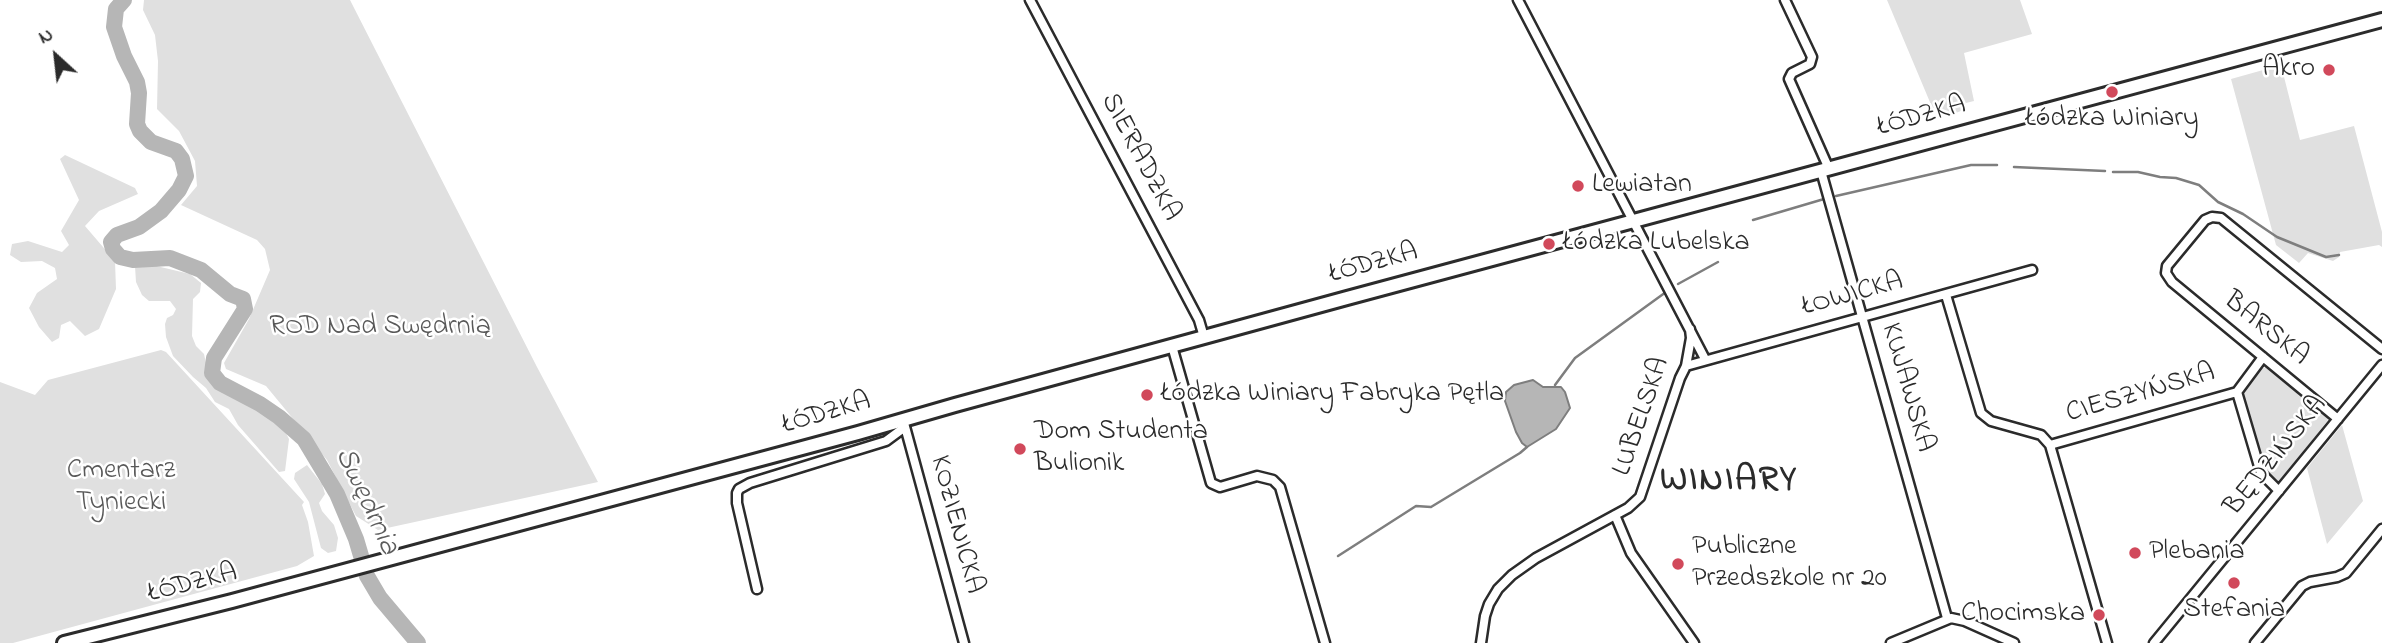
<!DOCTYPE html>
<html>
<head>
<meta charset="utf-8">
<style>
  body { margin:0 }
  #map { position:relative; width:2382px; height:643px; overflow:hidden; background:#fff; font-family:"Indie Flower",sans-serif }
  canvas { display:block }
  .north { position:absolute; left:21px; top:21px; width:70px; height:70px; -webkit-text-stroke:5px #fff; paint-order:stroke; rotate:333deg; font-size:19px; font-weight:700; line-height:28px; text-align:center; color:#2b2b2b }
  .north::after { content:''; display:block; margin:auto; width:24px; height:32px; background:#2b2b2b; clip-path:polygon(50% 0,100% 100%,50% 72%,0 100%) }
</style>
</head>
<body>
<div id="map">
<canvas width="2382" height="643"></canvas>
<div class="north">N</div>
</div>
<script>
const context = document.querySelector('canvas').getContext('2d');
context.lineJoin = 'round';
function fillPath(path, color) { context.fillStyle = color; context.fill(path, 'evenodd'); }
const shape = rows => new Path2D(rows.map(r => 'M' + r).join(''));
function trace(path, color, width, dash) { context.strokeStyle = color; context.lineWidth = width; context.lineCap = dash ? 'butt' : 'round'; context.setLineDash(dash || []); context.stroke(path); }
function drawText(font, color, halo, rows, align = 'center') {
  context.font = font + ' "Indie Flower",sans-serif'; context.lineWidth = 5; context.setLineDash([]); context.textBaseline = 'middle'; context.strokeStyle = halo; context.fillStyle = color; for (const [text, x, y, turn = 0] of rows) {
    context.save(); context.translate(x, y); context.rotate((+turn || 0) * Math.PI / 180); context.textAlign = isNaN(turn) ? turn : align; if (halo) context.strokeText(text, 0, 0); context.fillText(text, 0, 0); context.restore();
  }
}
const green = shape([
  [144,0,350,0,537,367,598,482,378,530,356,516,327,460,266,386,226,369,224,363,249,319,270,270,265,249,257,240,181,205,197,186,195,161,179,131,157,109,158,61,155,35,143,10],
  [1887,0,2020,0,2032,34,1964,53,1974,101,1966,103,1966,109,1953,114,1942,113,1932,107],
  [2281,65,2300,140,2354,126,2382,232,2382,247,2379,245,2340,252,2339,257,2333,261,2308,253,2299,263,2276,245,2231,79],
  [65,155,135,188,138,194,99,211,85,226,115,261,116,289,99,329,85,336,70,321,61,325,59,338,52,342,39,327,29,308,37,293,57,279,55,268,42,261,21,262,10,255,12,244,28,241,62,252,69,245,61,231,79,200,60,159],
  [148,264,190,274,201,283,200,292,193,299,192,336,196,346,204,354,208,372,220,390,257,408,284,429,289,439,285,471,279,472,238,425,229,409,215,402,206,388,193,377,173,356,166,337,165,324,167,318,173,315,176,309,170,301,149,301,142,295,136,282,135,266],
  [161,350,166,352,304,502,302,505,308,522,314,556,297,566,13,643,0,643,0,382,35,395,48,380],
  [2266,367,2327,415,2328,420,2282,479,2278,482,2274,481,2264,468,2243,396,2246,387,2259,370],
  [2342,425,2363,501,2327,544,2307,468],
  [307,465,322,484,325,494,319,503,322,511,334,525,338,538,336,551,328,553,321,548,309,502,294,479,295,473]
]);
const water = shape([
  [1533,380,1543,387,1561,387,1565,392,1570,408,1556,429,1527,447,1522,443,1516,432,1505,401,1506,392,1514,385,1533,380]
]);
const stream = shape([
  [2014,167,2105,171],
  [2113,172,2138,172,2160,177,2176,178,2199,185,2218,202,2243,214,2277,237,2326,257,2339,255],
  [1836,196,1971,165,1997,165],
  [1753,220,1824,199],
  [1678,284,1718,262],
  [1555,385,1575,358,1666,292],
  [1338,556,1416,506,1431,507,1520,453,1527,447]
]);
const river = shape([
  [124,0,116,9,114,27,124,56,137,82,139,93,137,124,140,131,151,142,176,151,182,159,186,176,179,190,161,211,139,227,117,235,111,242,113,249,120,257,133,260,170,258,201,270,230,294,243,299,245,309,214,358,212,373,220,383,260,404,279,417,304,439,337,494,356,539,367,576,380,598,418,643]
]);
const street = shape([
  [1030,0,1199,320,1204,337],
  [1518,0,1705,359],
  [1785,0,1812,57,1810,64,1792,73,1789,79,1829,169],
  [1821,171,1947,618],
  [1946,295,1981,413,1991,421,2041,435,2050,445,2107,643],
  [1172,346,1211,483,1220,487,1257,476,1273,480,1280,487,1325,643],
  [1686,366,2032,270],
  [2237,392,2261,473,2279,491],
  [2237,392,2263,357],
  [2338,419,2172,282,2166,273,2167,266,2205,220,2212,217,2221,218,2382,349],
  [904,423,964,643],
  [2050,445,2237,392],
  [1615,515,1631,553,1694,643],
  [757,589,737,503,737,493,739,489,750,483,886,441,905,427],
  [1481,643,1485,616,1489,604,1498,589,1512,575,1536,558,1628,508,1640,497,1680,378,1686,366,1691,338,1690,329],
  [1891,643,1951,618,1965,621,2014,643],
  [2154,643,2382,365],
  [2255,643,2302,586,2310,582,2337,577,2346,573,2382,529]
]);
const primary = shape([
  [64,643,232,601,858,433,955,405,1347,298,2382,20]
]);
const markers = [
  [2329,70,7,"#d1495b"],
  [2112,92,7,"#d1495b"],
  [1578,186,7,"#d1495b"],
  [1549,244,7,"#d1495b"],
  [1147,395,7,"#d1495b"],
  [1020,449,7,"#d1495b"],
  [2135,553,7,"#d1495b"],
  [1678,564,7,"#d1495b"],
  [2234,583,7,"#d1495b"],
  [2099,615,7,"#d1495b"]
];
const poiNames = [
  ["Akro",2315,70,"right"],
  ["Łódzka Winiary",2112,120,"center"],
  ["Lewiatan",1592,186],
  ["Łódzka Lubelska",1563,244],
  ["Łódzka Winiary Fabryka Pętla",1161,395],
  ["Dom Studenta",1034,433],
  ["Bulionik",1034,465],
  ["Publiczne",1692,548],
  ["Przedszkole nr 20",1692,580],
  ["Plebania",2149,553],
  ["Stefania",2234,611,"center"],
  ["Chocimska",2085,615,"right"]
];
const streetNames = [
  ["ŁÓDZKA",1922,118,-15],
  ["SIERADZKA",1139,158,62],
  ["ŁÓDZKA",1374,265,-15],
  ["ŁOWICKA",1853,296,-15],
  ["BARSKA",2265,330,39],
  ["KUJAWSKA",1906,388,74],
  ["CIESZYŃSKA",2141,395,-16],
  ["ŁÓDZKA",827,415,-16],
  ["LUBELSKA",1643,417,-71],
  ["BĘDZIŃSKA",2277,457,-51],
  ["KOZIENICKA",955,525,75],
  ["ŁÓDZKA",193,585,-14]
];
const parkNames = [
  ["ROD Nad Swędrnią",380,328],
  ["Cmentarz",121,472],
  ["Tyniecki",121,504]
];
const waterNames = [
  ["Swędrnia",365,502,65]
];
const districtNames = [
  ["WINIARY",1729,483]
];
fillPath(green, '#e0e0e0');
fillPath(water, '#b6b6b6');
trace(water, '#7e7e7e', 2);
trace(stream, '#7e7e7e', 2.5);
trace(river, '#b6b6b6', 16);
trace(street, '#2b2b2b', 13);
trace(primary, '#2b2b2b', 18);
trace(street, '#fff', 8);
trace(primary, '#fff', 12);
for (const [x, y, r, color] of markers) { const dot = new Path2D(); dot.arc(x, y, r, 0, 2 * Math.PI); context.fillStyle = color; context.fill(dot); trace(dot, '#fff', 2.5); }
drawText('28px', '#2b2b2b', '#fff', poiNames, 'left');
drawText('28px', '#2b2b2b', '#fff', streetNames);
drawText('28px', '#585858', '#fff', parkNames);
drawText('italic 30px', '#5c5c5c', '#fff', waterNames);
context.letterSpacing = '2px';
drawText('bold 35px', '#2b2b2b', '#fff', districtNames);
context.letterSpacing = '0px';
</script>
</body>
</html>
